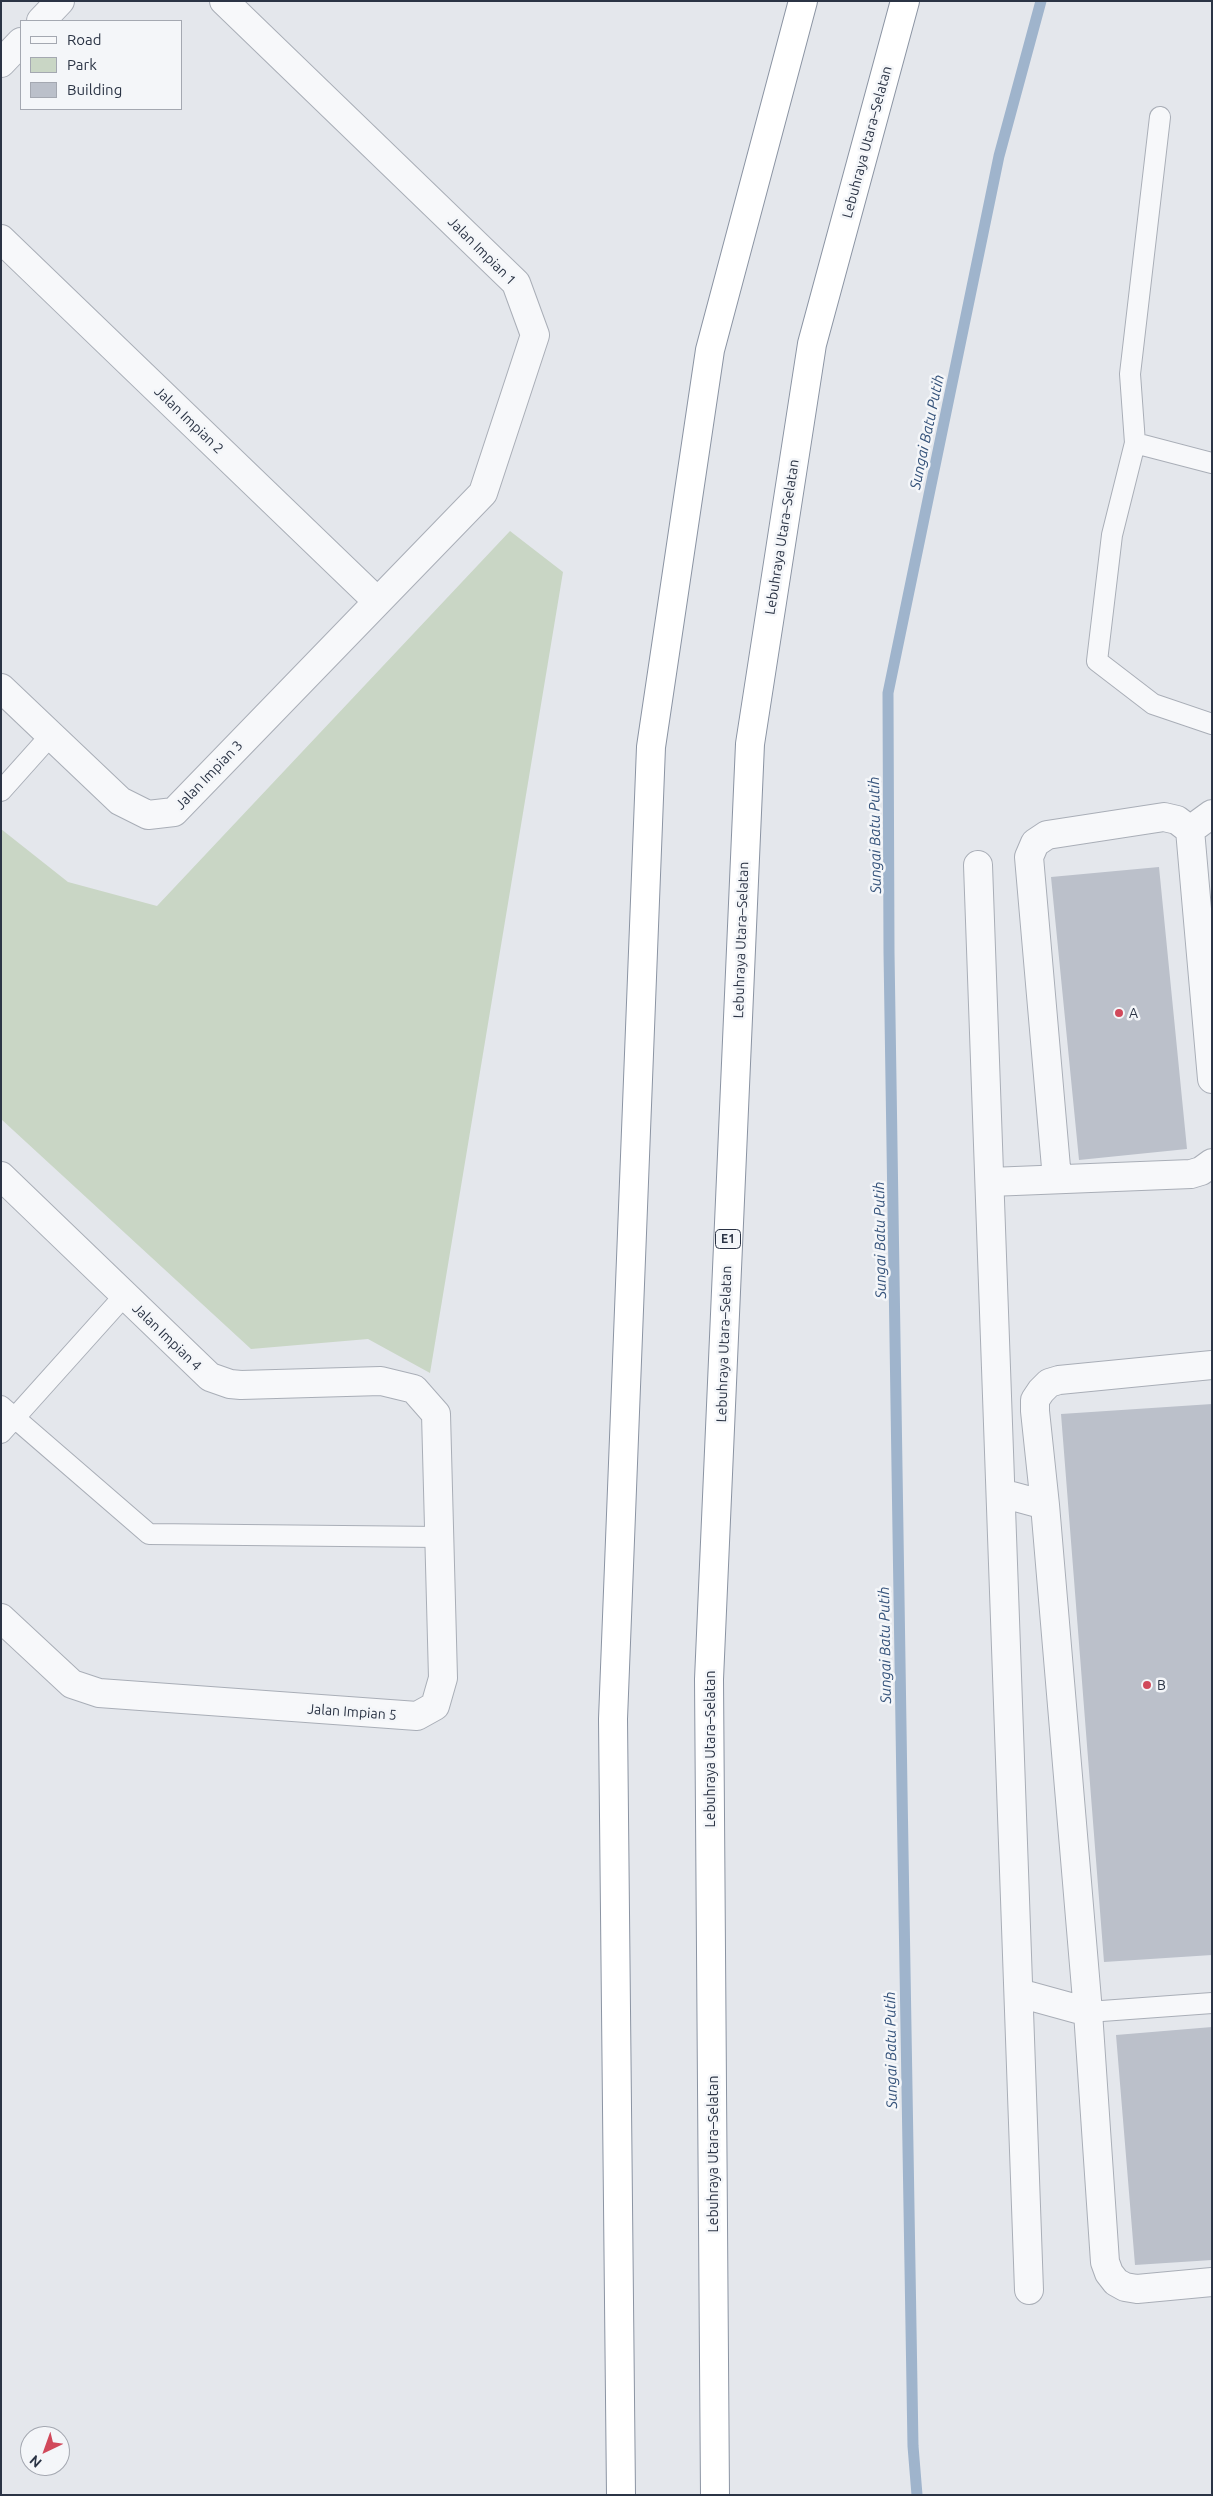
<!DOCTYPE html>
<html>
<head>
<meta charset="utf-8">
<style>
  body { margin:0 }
  #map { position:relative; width:1213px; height:2496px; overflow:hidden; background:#e4e7ec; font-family:Ubuntu,sans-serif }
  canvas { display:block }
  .frame { position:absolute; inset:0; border:2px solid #2b3445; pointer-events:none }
  .legend { position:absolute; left:20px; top:20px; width:162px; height:90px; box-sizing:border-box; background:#f4f6f9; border:1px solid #a4a8b1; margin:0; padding:6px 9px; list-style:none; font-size:15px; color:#2b3445 }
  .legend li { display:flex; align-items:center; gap:10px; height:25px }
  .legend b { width:25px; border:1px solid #a4a8b1 }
  .north { position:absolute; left:20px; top:2426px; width:50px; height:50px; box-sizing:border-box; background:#f4f6f9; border:1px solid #a4a8b1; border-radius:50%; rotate:222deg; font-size:14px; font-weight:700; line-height:20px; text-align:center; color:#2b3445 }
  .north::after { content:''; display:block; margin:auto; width:18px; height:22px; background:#d1495b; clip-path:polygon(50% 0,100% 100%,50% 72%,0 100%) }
</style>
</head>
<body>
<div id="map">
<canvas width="1213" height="2496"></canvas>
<div class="frame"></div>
<ul class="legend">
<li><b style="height:6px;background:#f7f8fa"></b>Road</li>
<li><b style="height:14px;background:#c9d6c5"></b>Park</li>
<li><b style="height:14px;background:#bbc0ca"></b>Building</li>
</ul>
<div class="north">N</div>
</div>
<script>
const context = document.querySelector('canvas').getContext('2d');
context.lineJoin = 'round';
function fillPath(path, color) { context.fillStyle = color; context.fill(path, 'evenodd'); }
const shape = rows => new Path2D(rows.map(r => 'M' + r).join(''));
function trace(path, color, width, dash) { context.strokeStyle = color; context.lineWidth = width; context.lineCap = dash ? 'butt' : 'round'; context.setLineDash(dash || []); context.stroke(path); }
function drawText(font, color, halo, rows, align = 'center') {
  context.font = font + ' Ubuntu,sans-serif'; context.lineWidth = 5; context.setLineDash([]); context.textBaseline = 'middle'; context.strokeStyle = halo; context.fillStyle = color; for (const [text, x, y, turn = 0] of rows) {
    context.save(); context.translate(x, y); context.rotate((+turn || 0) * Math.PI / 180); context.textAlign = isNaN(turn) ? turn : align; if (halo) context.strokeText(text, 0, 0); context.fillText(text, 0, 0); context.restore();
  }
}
const green = shape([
  [510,531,563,572,430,1373,368,1339,251,1349,1,1119,1,829,68,882,157,906]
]);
const stream = shape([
  [917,2495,913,2446,902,1790,889,952,888,693,999,156,1041,1]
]);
const building = shape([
  [1159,867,1187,1149,1079,1160,1051,877],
  [1212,1404,1212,1955,1104,1962,1061,1414],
  [1212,2027,1212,2260,1135,2265,1116,2035]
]);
const service = shape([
  [1160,117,1130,374,1135,443,1112,535,1097,661,1153,704,1212,724],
  [1135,443,1212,463],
  [1,791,51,735],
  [1,1406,149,1534,439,1537],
  [1,1433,124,1296],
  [1088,2012,1212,2003]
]);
const minor = shape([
  [41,21,60,1],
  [1,63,21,42],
  [1,239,377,601],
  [1,688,120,801,148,815,174,812,483,493,535,335,516,283,224,1],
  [1212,814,1190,830,1212,1079],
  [978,865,1029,2290],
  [1,1176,210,1377,230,1384,241,1385,381,1381,414,1389,436,1414,443,1678,435,1706,417,1716,99,1693,72,1684,1,1618],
  [1057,1179,1029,857,1035,843,1047,835,1164,817,1177,820,1190,830],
  [990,1182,1191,1174,1201,1171,1212,1163],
  [1001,1493,1045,1505,1088,2012,1105,2262,1109,2273,1116,2282,1125,2287,1137,2289,1212,2282],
  [1045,1505,1035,1411,1035,1400,1041,1391,1049,1383,1059,1380,1212,1365],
  [1019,1993,1088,2012]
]);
const motorway = shape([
  [621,2495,613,1719,651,747,710,350,803,1],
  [715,2495,709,1679,750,744,812,344,905,1]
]);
const markers = [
  [1119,1013,5,"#d1495b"],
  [1147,1685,5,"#d1495b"]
];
const shields = [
  [728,1239,25]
];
const shieldNames = [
  ["E1",728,1239]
];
const streetNames = [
  ["Lebuhraya Utara–Selatan",867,142,-75],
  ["Jalan Impian 1",482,251,45],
  ["Jalan Impian 2",189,420,44],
  ["Lebuhraya Utara–Selatan",782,537,-81],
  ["Jalan Impian 3",209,775,-46],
  ["Lebuhraya Utara–Selatan",741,940,-88],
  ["Jalan Impian 4",167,1337,44],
  ["Lebuhraya Utara–Selatan",724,1344,-88],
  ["Jalan Impian 5",352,1712,4],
  ["Lebuhraya Utara–Selatan",710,1749,-90],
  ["Lebuhraya Utara–Selatan",713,2154,-90]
];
const poiNames = [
  ["A",1129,1013],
  ["B",1157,1685]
];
const waterNames = [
  ["Sungai Batu Putih",927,432,-78],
  ["Sungai Batu Putih",875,835,-91],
  ["Sungai Batu Putih",880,1240,-91],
  ["Sungai Batu Putih",885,1645,-91],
  ["Sungai Batu Putih",891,2050,-91]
];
fillPath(green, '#c9d6c5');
trace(stream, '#9fb4cc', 11);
fillPath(building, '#bbc0ca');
trace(service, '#a9aeb7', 22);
trace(minor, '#a9aeb7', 30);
trace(motorway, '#8b94a3', 30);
trace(service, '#f7f8fa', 20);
trace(minor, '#f7f8fa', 28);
trace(motorway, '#fff', 28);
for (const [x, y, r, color] of markers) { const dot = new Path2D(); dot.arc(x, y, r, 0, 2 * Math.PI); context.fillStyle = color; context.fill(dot); trace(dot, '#f4f6f9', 2); }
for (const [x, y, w] of shields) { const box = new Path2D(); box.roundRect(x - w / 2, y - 9.5, w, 19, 4); context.fillStyle = '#f4f6f9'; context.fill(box); trace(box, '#2b3445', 1); }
drawText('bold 12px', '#2b3445', null, shieldNames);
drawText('14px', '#2b3445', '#f4f6f9', streetNames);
drawText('14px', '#2b3445', '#f4f6f9', poiNames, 'left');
drawText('italic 15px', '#34527a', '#f4f6f9', waterNames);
</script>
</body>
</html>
